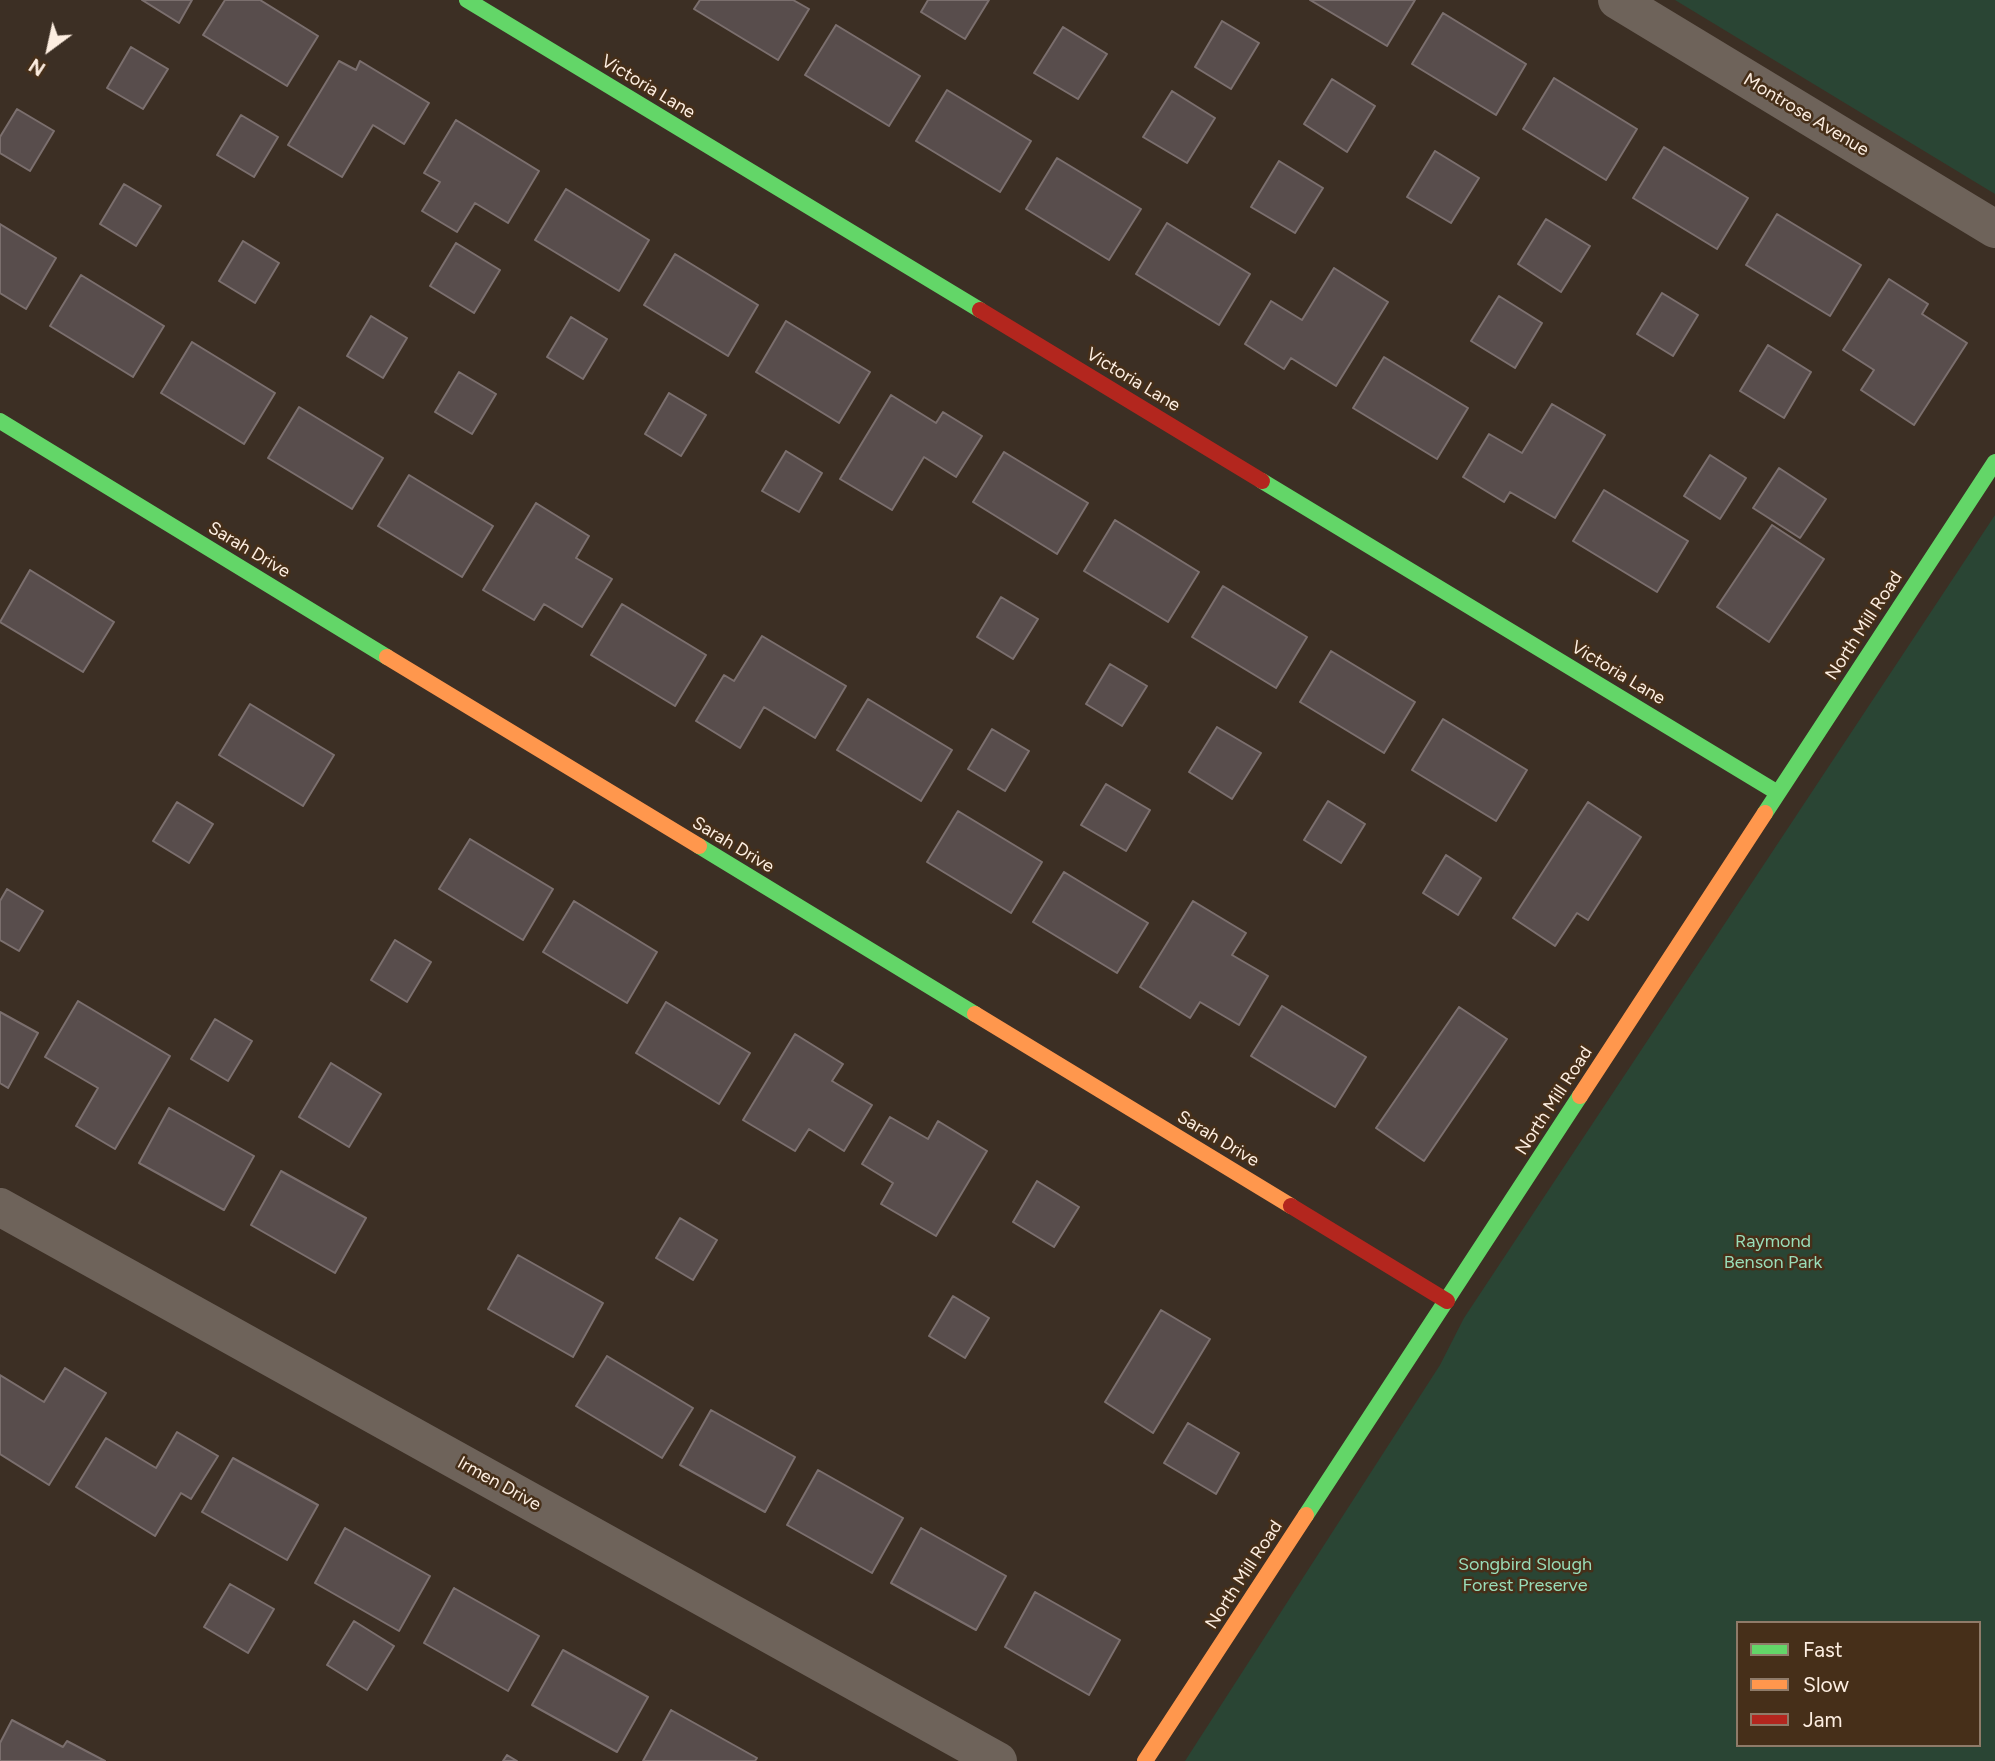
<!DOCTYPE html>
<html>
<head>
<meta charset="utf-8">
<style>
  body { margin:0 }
  #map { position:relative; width:1995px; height:1761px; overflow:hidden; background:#3c2f24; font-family:Figtree,sans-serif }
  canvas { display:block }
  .legend { position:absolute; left:1736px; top:1621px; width:245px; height:126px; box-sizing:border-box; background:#462f19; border:2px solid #8f7b69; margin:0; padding:9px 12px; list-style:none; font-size:21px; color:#fdeee1 }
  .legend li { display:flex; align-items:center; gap:14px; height:35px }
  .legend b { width:35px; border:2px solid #8f7b69 }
  .north { position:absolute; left:14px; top:14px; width:70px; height:70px; -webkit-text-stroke:5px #462f19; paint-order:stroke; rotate:213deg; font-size:19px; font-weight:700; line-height:28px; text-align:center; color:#fdeee1 }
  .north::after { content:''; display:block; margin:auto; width:24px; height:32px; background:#fdeee1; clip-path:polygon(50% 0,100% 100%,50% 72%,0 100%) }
</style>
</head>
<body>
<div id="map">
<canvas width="1995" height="1761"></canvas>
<ul class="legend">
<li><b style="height:9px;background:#63d668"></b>Fast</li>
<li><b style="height:9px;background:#ff974d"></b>Slow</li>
<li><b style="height:9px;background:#b3261e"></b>Jam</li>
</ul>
<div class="north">N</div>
</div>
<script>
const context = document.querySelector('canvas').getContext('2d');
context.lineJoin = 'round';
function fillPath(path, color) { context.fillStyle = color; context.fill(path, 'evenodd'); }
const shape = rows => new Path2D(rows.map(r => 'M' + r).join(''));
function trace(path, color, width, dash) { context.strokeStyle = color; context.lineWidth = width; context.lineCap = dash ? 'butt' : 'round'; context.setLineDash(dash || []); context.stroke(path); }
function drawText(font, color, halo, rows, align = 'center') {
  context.font = font + ' Figtree,sans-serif'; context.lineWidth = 5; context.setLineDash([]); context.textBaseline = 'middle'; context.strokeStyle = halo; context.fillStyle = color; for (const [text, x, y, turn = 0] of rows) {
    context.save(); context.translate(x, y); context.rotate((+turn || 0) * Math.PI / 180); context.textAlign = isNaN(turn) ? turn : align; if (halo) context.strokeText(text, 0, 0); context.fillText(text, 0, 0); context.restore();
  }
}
const green = shape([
  [1675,0,1995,0,1995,194],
  [1995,515,1995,1761,1185,1761,1440,1365,1464,1318],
  [1738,1623,1979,1623,1979,1745,1738,1745]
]);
const building = shape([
  [142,0,192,0,179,23,142,0],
  [225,0,260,0,318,36,287,86,203,35,225,0],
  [700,0,793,0,809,9,778,60,694,9,700,0],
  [928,0,989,0,965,39,921,12,928,0],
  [1310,0,1415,0,1387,46,1310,0],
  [1443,13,1526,64,1496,115,1412,64,1443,13],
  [1222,21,1259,43,1231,89,1195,67,1222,21],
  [836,25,920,76,889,126,805,75,836,25],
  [1063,27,1107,54,1078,99,1034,73,1063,27],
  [131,47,168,69,143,109,107,88,131,47],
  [339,61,356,70,360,61,429,103,404,144,373,125,342,177,288,145,339,61],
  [1554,78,1637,129,1606,180,1523,129,1554,78],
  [1332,79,1375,106,1347,152,1304,124,1332,79],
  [947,90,1031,141,1000,192,916,141,947,90],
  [1172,91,1215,118,1187,163,1143,137,1172,91],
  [17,109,54,131,30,171,0,153,0,137,17,109],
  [241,115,278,137,254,177,217,155,241,115],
  [456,120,539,171,508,223,475,203,457,232,422,211,440,182,424,173,456,120],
  [1664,147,1748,198,1717,249,1633,198,1664,147],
  [1435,151,1479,178,1451,223,1407,197,1435,151],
  [1057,158,1141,209,1109,260,1026,209,1057,158],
  [1279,161,1323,188,1295,233,1251,207,1279,161],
  [124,184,161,206,136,246,100,224,124,184],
  [566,189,649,240,619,291,535,240,566,189],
  [1777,214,1861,265,1830,316,1746,265,1777,214],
  [1546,219,1590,246,1561,292,1518,264,1546,219],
  [1167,223,1250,274,1219,325,1136,274,1167,223],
  [0,224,56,258,26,309,0,293,0,224],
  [243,241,279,263,255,303,219,281,243,241],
  [456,243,500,270,474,313,430,286,456,243],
  [675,254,758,305,728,356,644,305,675,254],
  [1334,268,1388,302,1336,386,1291,358,1284,369,1245,344,1271,301,1302,320,1334,268],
  [81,275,164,326,133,377,50,326,81,275],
  [1889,279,1928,304,1922,314,1967,343,1914,425,1861,390,1874,370,1843,350,1889,279],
  [1662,293,1698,315,1673,356,1637,334,1662,293],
  [1499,296,1542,323,1515,368,1471,341,1499,296],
  [371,316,407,338,383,378,347,356,371,316],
  [571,317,607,339,583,379,547,357,571,317],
  [786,321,870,372,839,423,756,372,786,321],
  [192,342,275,393,244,444,161,393,192,342],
  [1768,345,1811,372,1784,418,1740,391,1768,345],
  [1384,357,1468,408,1437,459,1353,408,1384,357],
  [459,372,496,394,472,434,435,412,459,372],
  [669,393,706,415,681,456,645,434,669,393],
  [891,395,936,423,943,412,982,436,956,477,924,457,892,510,840,479,891,395],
  [1552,404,1605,435,1555,518,1510,492,1504,502,1463,477,1489,434,1522,453,1552,404],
  [299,407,383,458,352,509,268,458,299,407],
  [786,451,822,473,799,512,762,491,786,451],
  [1004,452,1088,503,1057,554,973,502,1004,452],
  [1710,455,1746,478,1720,519,1684,496,1710,455],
  [1779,468,1826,499,1800,538,1753,508,1779,468],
  [409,475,493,526,462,577,378,526,409,475],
  [1604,490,1688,541,1657,592,1573,541,1604,490],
  [536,503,589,536,576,558,612,579,582,627,544,604,534,620,483,590,536,503],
  [1115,520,1199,572,1168,622,1084,571,1115,520],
  [1772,525,1824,559,1769,642,1717,607,1772,525],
  [30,570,114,622,83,672,0,622,30,570],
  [1223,586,1307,637,1276,688,1192,637,1223,586],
  [1001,597,1038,619,1013,659,977,637,1001,597],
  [622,604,706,655,675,706,591,655,622,604],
  [762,636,846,686,815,738,764,707,740,748,696,721,724,675,734,681,762,636],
  [1331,651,1415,702,1384,753,1300,702,1331,651],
  [1110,664,1147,686,1122,726,1086,704,1110,664],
  [868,699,952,750,921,801,837,750,868,699],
  [250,704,334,755,303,806,219,755,250,704],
  [1443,719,1527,770,1496,821,1412,770,1443,719],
  [1217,727,1261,753,1232,799,1189,772,1217,727],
  [992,729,1029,751,1005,791,968,769,992,729],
  [1106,784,1150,810,1126,851,1081,825,1106,784],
  [1328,801,1365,824,1341,863,1304,840,1328,801],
  [177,802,213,824,189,863,153,841,177,802],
  [1588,802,1641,837,1588,920,1577,913,1555,946,1513,918,1588,802],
  [958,811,1042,862,1011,913,927,862,958,811],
  [470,839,553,889,523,940,439,889,470,839],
  [1446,855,1481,878,1458,915,1423,893,1446,855],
  [1064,872,1148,923,1117,973,1033,922,1064,872],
  [7,889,43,911,19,951,0,940,0,901,7,889],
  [574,901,657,952,627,1003,543,952,574,901],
  [1193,901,1246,933,1232,955,1268,976,1239,1025,1200,1002,1190,1018,1140,987,1193,901],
  [395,940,431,962,407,1002,371,980,395,940],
  [78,1001,170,1056,115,1149,76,1126,98,1088,45,1057,78,1001],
  [666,1002,750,1053,719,1104,636,1053,666,1002],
  [1282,1006,1366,1057,1335,1107,1251,1056,1282,1006],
  [1459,1007,1507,1039,1424,1161,1376,1128,1459,1007],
  [0,1012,38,1033,8,1088,0,1083,0,1012],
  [215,1019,252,1041,228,1081,191,1059,215,1019],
  [795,1034,843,1064,832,1081,872,1105,844,1151,809,1129,795,1151,743,1120,795,1034],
  [331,1063,381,1094,349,1147,299,1117,331,1063],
  [169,1108,254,1156,224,1210,139,1163,169,1108],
  [890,1117,928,1139,938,1121,987,1151,936,1236,881,1204,893,1183,862,1164,890,1117],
  [281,1171,366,1218,335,1273,251,1225,281,1171],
  [1037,1181,1079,1207,1054,1247,1013,1222,1037,1181],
  [680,1218,717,1240,693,1280,656,1258,680,1218],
  [518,1255,603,1303,573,1357,488,1309,518,1255],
  [953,1296,989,1318,965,1358,929,1336,953,1296],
  [1161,1310,1210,1339,1153,1433,1105,1402,1161,1310],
  [607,1356,693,1408,662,1458,576,1406,607,1356],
  [65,1368,106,1393,49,1485,0,1454,0,1375,44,1402,65,1368],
  [711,1410,795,1457,765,1512,680,1465,711,1410],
  [1188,1423,1239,1453,1216,1494,1164,1463,1188,1423],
  [177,1432,218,1456,191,1499,181,1493,155,1536,76,1487,106,1438,156,1468,177,1432],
  [233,1458,318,1505,287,1560,202,1512,233,1458],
  [818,1470,903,1518,872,1573,787,1525,818,1470],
  [345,1528,430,1576,399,1631,315,1583,345,1528],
  [921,1528,1006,1576,976,1630,891,1583,921,1528],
  [230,1584,274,1609,248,1653,204,1627,230,1584],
  [454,1588,539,1636,508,1691,424,1643,454,1588],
  [1035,1592,1120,1640,1089,1695,1005,1647,1035,1592],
  [354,1621,394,1646,367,1690,327,1665,354,1621],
  [563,1650,648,1697,617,1752,532,1705,563,1650],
  [671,1710,757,1758,755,1761,643,1761,671,1710],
  [12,1720,63,1747,67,1741,105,1761,0,1761,0,1743,12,1720],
  [507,1755,517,1761,503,1761,507,1755]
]);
const street = shape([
  [1617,0,1995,229],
  [0,1207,998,1761]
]);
const fast = shape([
  [467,0,980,310],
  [0,421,387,657],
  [1262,481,1778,793],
  [1765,813,1995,462],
  [699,846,975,1014],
  [1306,1515,1580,1096]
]);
const slow = shape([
  [387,657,699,846],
  [975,1014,1291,1206],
  [1580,1096,1765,813],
  [1145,1761,1306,1515]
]);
const jam = shape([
  [980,310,1262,481],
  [1291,1206,1447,1301]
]);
const streetNames = [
  ["Victoria Lane",648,87,31],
  ["Montrose Avenue",1806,115,31],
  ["Victoria Lane",1133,380,31],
  ["Sarah Drive",249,550,31],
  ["North Mill Road",1864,626,-57],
  ["Victoria Lane",1618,673,31],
  ["Sarah Drive",733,845,31],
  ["North Mill Road",1554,1101,-57],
  ["Sarah Drive",1218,1139,31],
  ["Irmen Drive",499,1484,29],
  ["North Mill Road",1244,1575,-57]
];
const parkNames = [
  ["Raymond",1773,1242],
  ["Benson Park",1773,1263],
  ["Songbird Slough",1525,1565],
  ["Forest Preserve",1525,1586]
];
fillPath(green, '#2a4534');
fillPath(building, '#584d4c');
trace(building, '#7b6f6e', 2);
trace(street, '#6e635a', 38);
trace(fast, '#63d668', 16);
trace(slow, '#ff974d', 16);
trace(jam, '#b3261e', 16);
drawText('18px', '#fdeee1', '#462f19', streetNames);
drawText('18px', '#99ddb9', '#462f19', parkNames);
</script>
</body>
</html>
